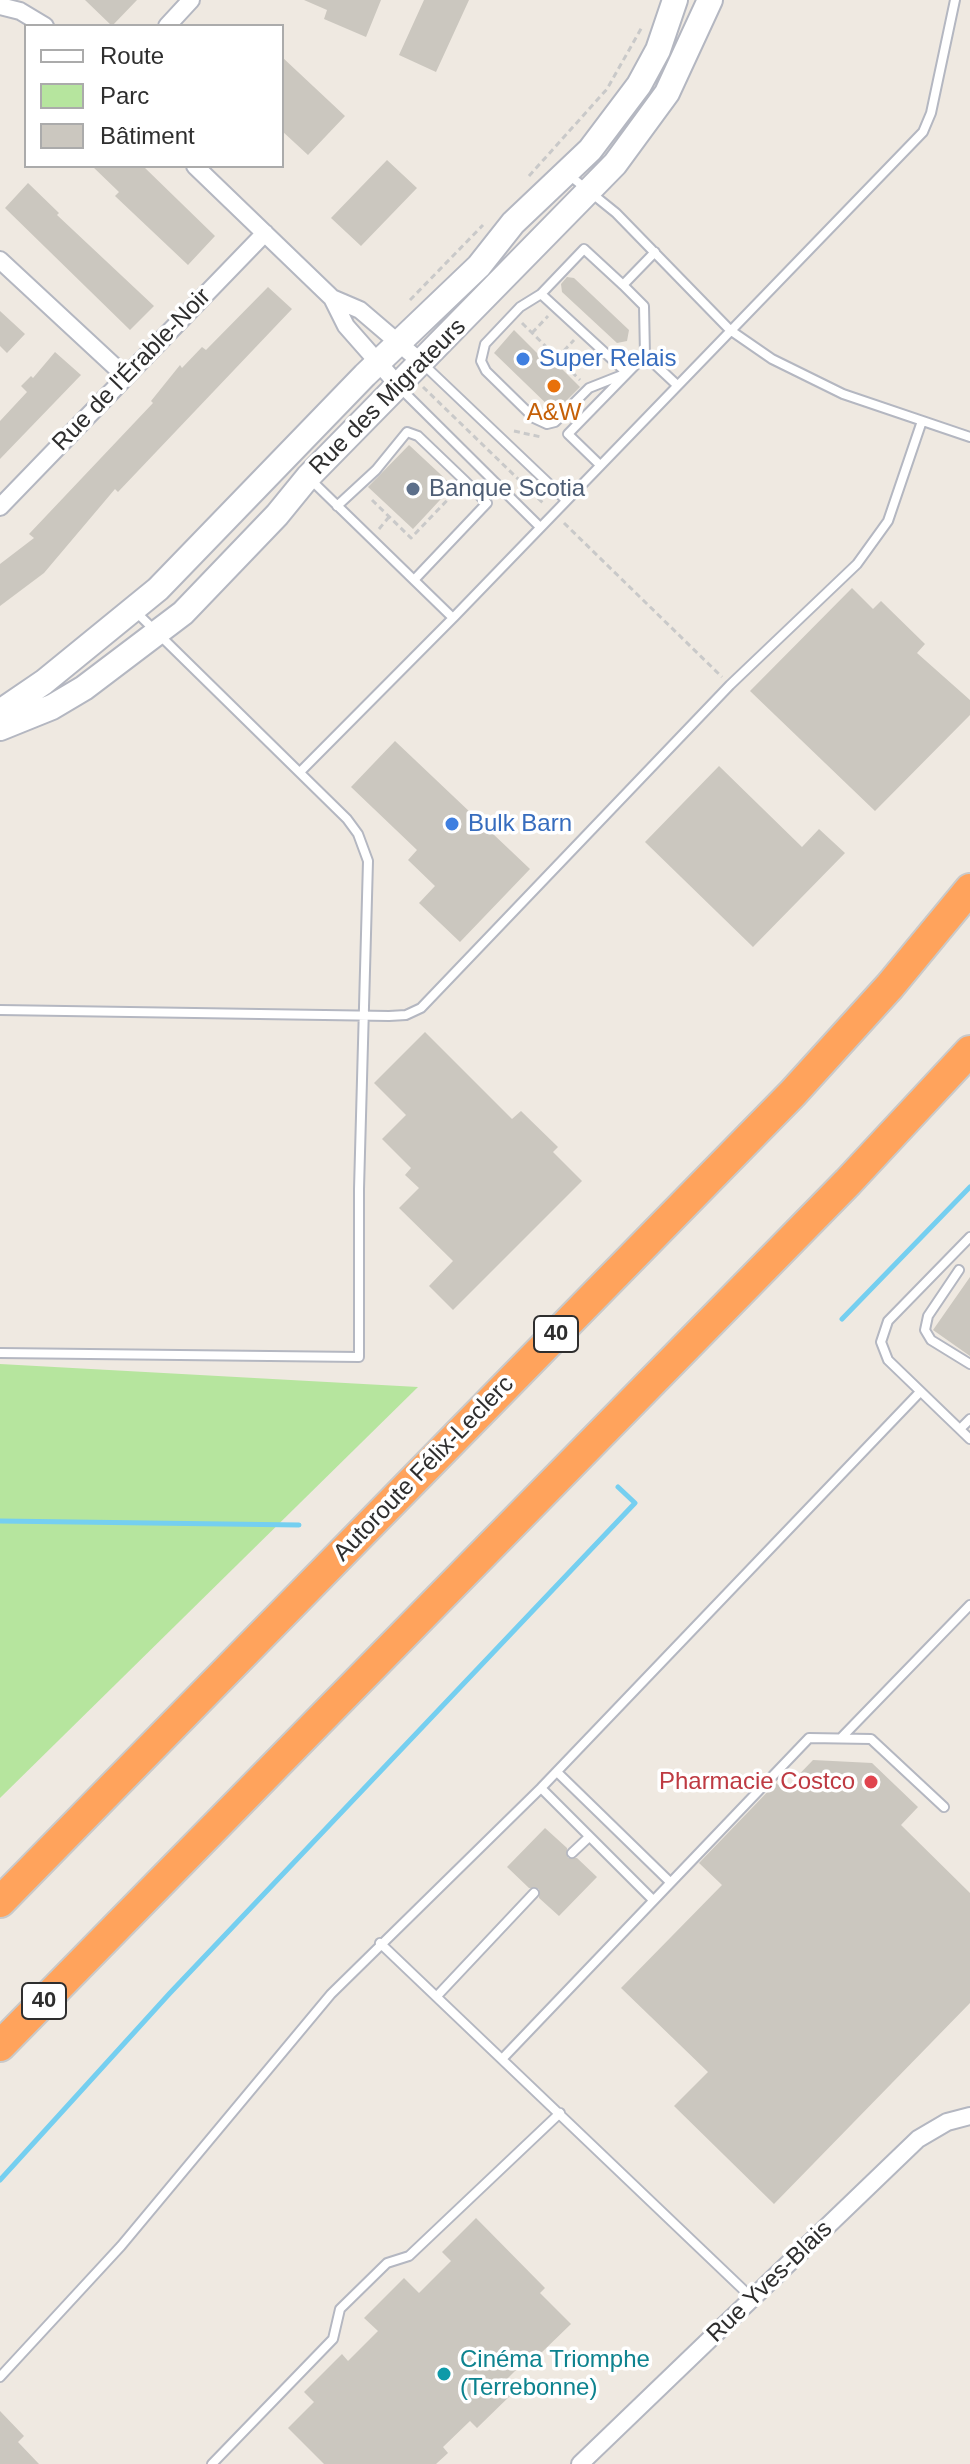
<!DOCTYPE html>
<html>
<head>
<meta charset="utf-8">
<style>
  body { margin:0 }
  #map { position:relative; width:970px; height:2464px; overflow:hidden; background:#efe9e1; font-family:Arial,sans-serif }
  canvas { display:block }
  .legend { position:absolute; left:24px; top:24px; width:260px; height:144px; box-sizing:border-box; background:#fff; border:2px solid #ababab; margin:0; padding:10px 14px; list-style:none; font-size:24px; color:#2e2e2e }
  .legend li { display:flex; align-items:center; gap:16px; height:40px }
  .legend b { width:40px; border:2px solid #ababab }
</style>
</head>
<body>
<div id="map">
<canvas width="970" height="2464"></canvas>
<ul class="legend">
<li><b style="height:10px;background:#fff"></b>Route</li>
<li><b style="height:22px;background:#b6e59e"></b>Parc</li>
<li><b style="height:22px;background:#cbc7bf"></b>Bâtiment</li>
</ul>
</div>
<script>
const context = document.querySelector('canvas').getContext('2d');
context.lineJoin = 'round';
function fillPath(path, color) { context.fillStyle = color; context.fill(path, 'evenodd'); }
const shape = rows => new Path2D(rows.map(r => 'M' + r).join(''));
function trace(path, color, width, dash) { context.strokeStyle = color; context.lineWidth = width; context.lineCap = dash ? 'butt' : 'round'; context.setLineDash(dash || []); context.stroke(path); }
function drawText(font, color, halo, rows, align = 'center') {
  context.font = font + ' Arial,sans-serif'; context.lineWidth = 7; context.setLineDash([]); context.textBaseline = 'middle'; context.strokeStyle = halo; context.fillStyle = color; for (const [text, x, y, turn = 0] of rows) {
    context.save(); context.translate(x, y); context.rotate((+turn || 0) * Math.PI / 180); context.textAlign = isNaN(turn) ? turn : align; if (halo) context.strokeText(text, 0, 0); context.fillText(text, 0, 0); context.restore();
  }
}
const green = shape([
  [0,1364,418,1387,0,1798]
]);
const stream = shape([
  [842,1319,970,1187],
  [0,1521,299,1525],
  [0,2180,170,1993,635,1503,618,1487]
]);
const building = shape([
  [85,0,137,0,112,26],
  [304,0,381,0,366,37,324,19,327,10],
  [424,0,469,0,436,72,399,55],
  [282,57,345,116,308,155,282,131],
  [387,160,417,188,361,246,331,218],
  [92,166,143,166,215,236,188,265,115,196,119,192],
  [28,183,59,213,57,215,154,306,130,330,5,208],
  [567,277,574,278,629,330,627,341,617,343,562,292,561,284],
  [268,287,292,309,118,492,115,489,44,573,0,606,0,564,34,538,29,534,153,403,151,401,180,365,182,368,202,347,206,350],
  [0,311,25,334,7,353,0,346],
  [514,330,549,365,553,360,580,387,555,412,494,353],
  [55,352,81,375,0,459,0,421,27,392,21,386,31,376,33,378],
  [409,445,453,486,413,529,368,487],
  [852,588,873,609,881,601,925,644,917,653,970,700,970,715,875,811,750,691],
  [395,741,530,869,460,942,419,903,435,886,408,860,417,850,351,787],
  [719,766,802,847,819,829,845,853,753,947,645,842],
  [425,1032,512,1119,521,1111,558,1147,553,1152,582,1181,453,1310,429,1286,453,1261,399,1208,419,1188,405,1175,411,1168,382,1139,406,1115,374,1083],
  [970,1277,970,1356,933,1330],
  [813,1760,872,1763,918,1807,901,1825,970,1893,970,2003,774,2204,674,2106,708,2072,621,1988,722,1885,699,1863,776,1783,784,1790],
  [545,1828,567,1848,568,1858,577,1858,597,1877,559,1916,539,1898,539,1889,529,1888,507,1867],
  [476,2218,545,2288,540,2293,571,2324,540,2354,536,2350,504,2382,514,2392,477,2428,470,2421,443,2447,448,2453,436,2464,324,2464,288,2428,314,2402,304,2392,342,2354,348,2361,378,2331,364,2318,404,2278,419,2293,451,2261,442,2252],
  [0,2411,24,2436,18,2442,39,2464,0,2464]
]);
const path = shape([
  [529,176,607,89,642,27],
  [410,300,483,225],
  [522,323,580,380],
  [532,333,548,316],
  [557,358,574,340],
  [423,387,544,504],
  [514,431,541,437],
  [372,500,411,538,456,491],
  [564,523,722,677],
  [379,529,389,517]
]);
const lane = shape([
  [569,175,616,213,730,330,772,359,843,394,970,437],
  [541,294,520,307,485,344,481,361,486,371,534,418,547,424,555,422,589,388,627,373,541,294,584,249,623,285],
  [645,355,644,306,623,285,655,252],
  [422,363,566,500],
  [401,389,540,527],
  [600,465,568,434,645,355,677,385],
  [337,506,376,470,407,432,418,436,465,481,487,503,414,580],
  [453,618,923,132,931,113,955,0],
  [300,772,453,618,311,480],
  [0,1010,389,1016,406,1015,421,1008,730,685,857,564,888,521,922,421],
  [970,1237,888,1321,881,1342,888,1360,970,1439],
  [959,1270,928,1316,925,1330,931,1340,970,1364],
  [0,1353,359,1357,359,1189,368,861,358,834,347,819,135,611],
  [960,1429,970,1419],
  [841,1738,970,1605],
  [557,1772,670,1882],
  [541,1788,652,1899],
  [572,1853,589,1837],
  [380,1943,752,2298],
  [437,1996,534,1893],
  [503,2058,809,1738,871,1739,944,1807],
  [0,2377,121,2246,331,1994,541,1788,920,1392],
  [212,2464,333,2339,340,2309,387,2263,409,2256,560,2113]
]);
const street = shape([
  [0,6,20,11,45,26],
  [167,26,191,0],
  [195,166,332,298,360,310,422,363],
  [0,260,126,377],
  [332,298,346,326,398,385],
  [0,507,265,233],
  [580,2464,918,2139,947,2122,970,2116]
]);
const secondary = shape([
  [0,712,44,682,158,589,365,375,479,266,513,223,590,150,639,85,658,50,675,0],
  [0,728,52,707,84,688,183,613,277,515,308,477,615,164,667,93,710,0]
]);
const highway = shape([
  [0,1902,793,1093,890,986,970,889],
  [0,2046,848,1182,970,1051]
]);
const markers = [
  [523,359,8,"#3f7fe0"],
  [554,386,8,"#e8710a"],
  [413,489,8,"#5c6f8a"],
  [452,824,8,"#3f7fe0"],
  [871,1782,8,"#e0444e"],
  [444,2374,8,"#0f9aa8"]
];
const shields = [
  [556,1334,44],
  [44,2001,44]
];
const shieldNames = [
  ["40",556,1334],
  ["40",44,2001]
];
const shopNames = [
  ["Super Relais",539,359],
  ["Bulk Barn",468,824]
];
const streetNames = [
  ["Rue de l'Érable-Noir",132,370,-46],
  ["Rue des Migrateurs",388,397,-45],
  ["Autoroute Félix-Leclerc",424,1469,-46],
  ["Rue Yves-Blais",770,2282,-44]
];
const foodNames = [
  ["A&W",554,413]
];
const serviceNames = [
  ["Banque Scotia",429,489]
];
const healthNames = [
  ["Pharmacie Costco",855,1782]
];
const cultureNames = [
  ["Cinéma Triomphe",460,2360],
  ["(Terrebonne)",460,2388]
];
fillPath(green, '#b6e59e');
trace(stream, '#75cff0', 5);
fillPath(building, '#cbc7bf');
trace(lane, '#b4b7c1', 12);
trace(street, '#b4b7c1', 20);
trace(secondary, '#b4b7c1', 28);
trace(highway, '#c9c9c9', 34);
trace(path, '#c9c9c9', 3, [6, 4]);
trace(lane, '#fff', 8);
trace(street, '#fff', 16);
trace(secondary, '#fff', 24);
trace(highway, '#ffa35c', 30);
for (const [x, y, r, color] of markers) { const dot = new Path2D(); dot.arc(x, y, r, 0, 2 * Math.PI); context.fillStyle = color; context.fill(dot); trace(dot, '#fff', 3); }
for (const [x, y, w] of shields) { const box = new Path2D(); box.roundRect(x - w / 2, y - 18, w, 36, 6); context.fillStyle = '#fff'; context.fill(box); trace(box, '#2e2e2e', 2); }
drawText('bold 22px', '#2e2e2e', null, shieldNames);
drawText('24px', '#366cbe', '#fff', shopNames, 'left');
drawText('24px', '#2e2e2e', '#fff', streetNames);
drawText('24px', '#c56008', '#fff', foodNames);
drawText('24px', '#4e5e75', '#fff', serviceNames, 'left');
drawText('24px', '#be3a42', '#fff', healthNames, 'right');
drawText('24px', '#0d838f', '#fff', cultureNames, 'left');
</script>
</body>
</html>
